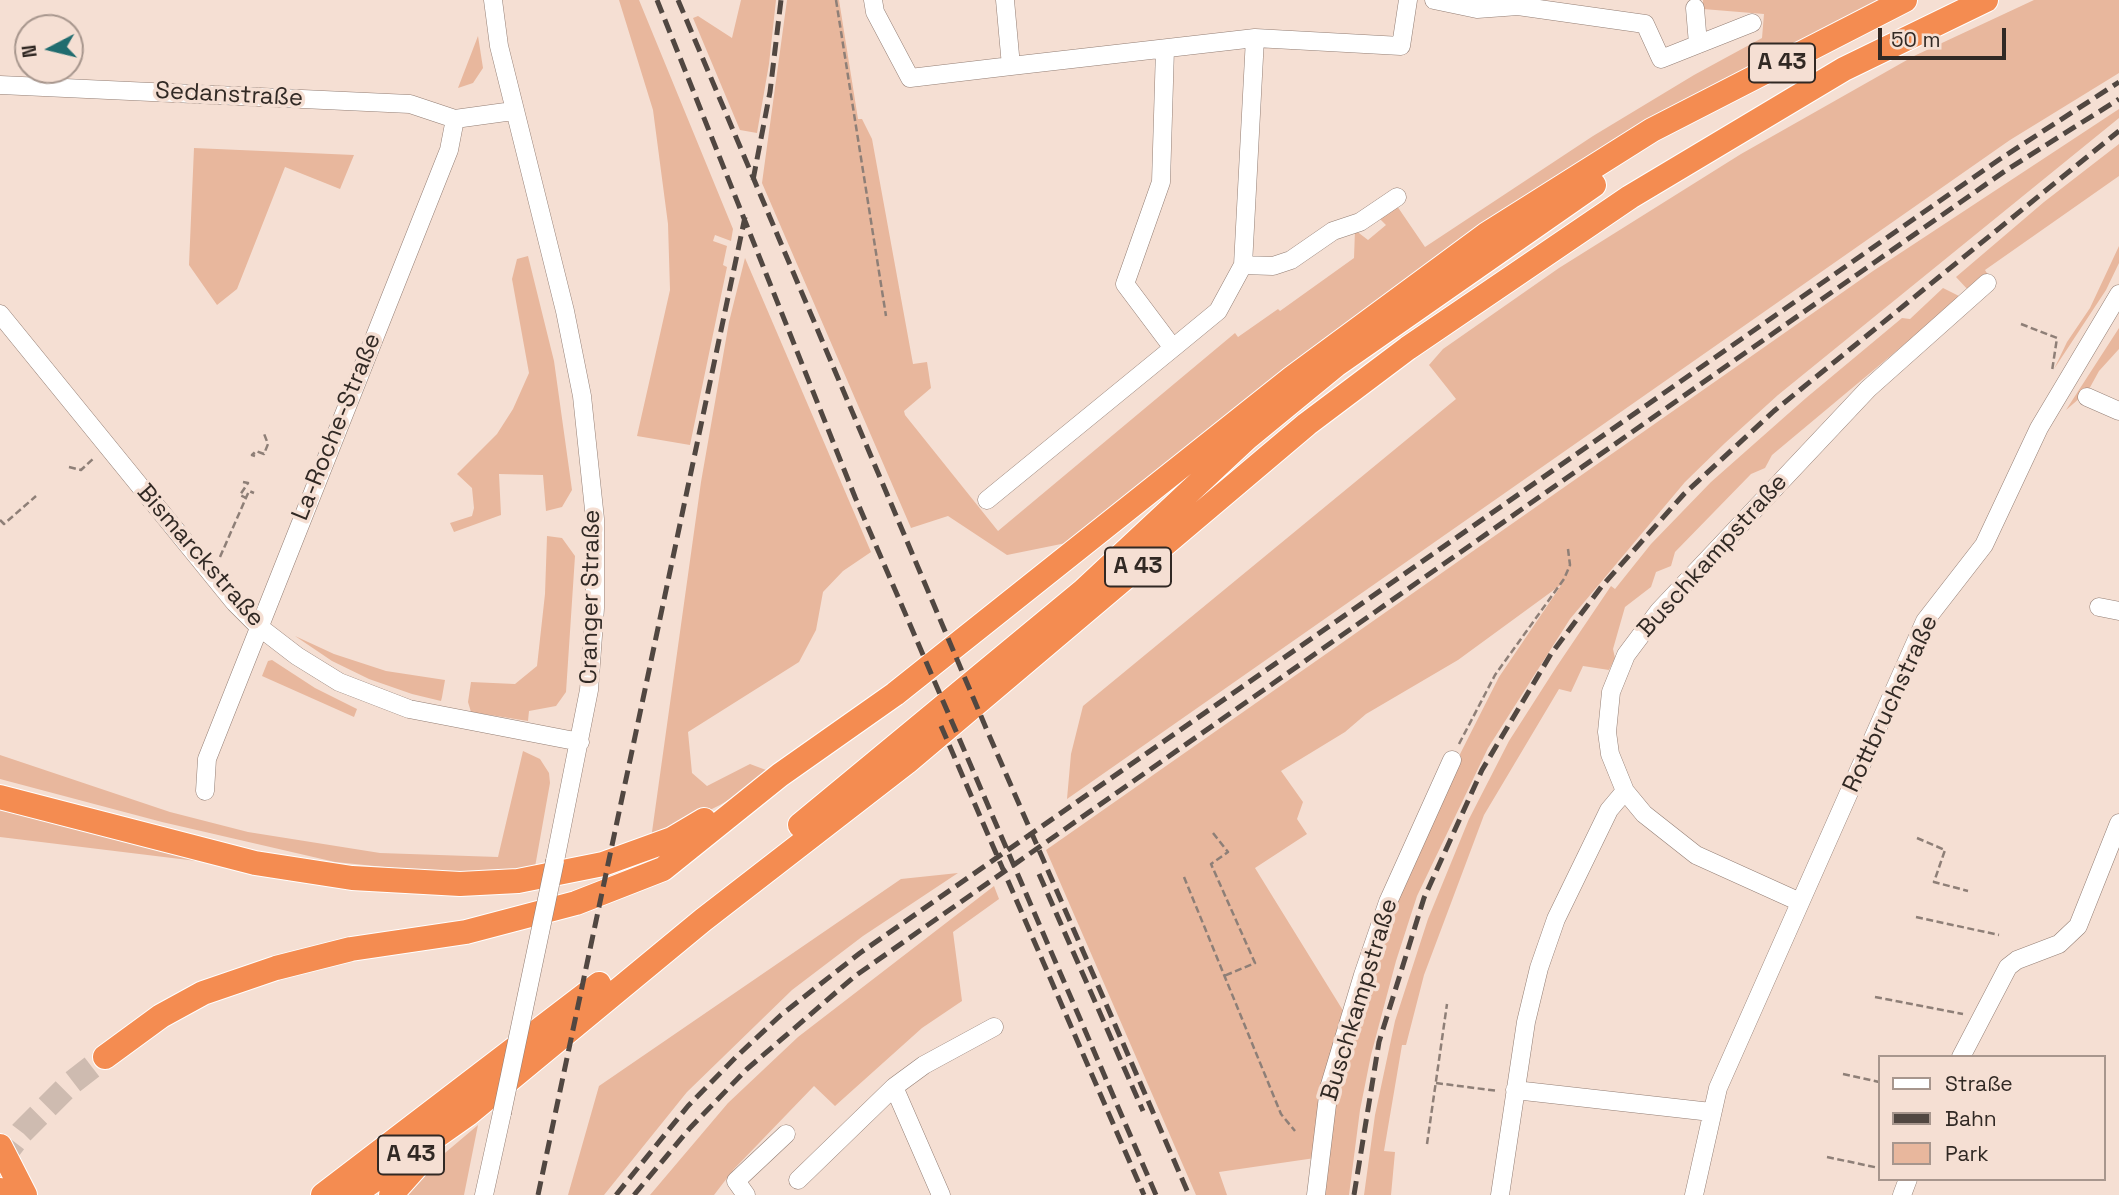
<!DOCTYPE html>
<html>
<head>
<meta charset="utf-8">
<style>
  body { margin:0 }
  #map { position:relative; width:2119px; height:1195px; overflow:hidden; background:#f5dfd3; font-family:"Space Grotesk",sans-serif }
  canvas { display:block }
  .legend { position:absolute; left:1878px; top:1055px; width:228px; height:126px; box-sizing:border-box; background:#f5dfd3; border:2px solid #a7968d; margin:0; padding:9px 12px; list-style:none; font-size:21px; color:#312924 }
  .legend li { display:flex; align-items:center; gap:14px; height:35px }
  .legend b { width:35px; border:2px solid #a7968d }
  .north { position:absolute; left:14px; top:14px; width:70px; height:70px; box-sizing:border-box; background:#f5dfd3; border:2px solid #a7968d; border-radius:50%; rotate:263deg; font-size:19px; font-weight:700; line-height:28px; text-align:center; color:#312924 }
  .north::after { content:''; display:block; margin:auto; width:24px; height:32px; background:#206c6f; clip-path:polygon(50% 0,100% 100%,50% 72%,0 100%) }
  .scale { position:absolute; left:1878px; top:28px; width:128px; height:32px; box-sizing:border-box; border:4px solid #312924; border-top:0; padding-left:9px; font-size:21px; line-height:24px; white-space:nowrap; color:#312924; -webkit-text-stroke:5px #f5dfd3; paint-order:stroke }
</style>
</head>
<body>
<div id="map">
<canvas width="2119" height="1195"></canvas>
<ul class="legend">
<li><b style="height:9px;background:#fff"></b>Straße</li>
<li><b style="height:9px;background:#514741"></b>Bahn</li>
<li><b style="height:19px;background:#e8b79d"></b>Park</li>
</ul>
<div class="north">N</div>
<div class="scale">50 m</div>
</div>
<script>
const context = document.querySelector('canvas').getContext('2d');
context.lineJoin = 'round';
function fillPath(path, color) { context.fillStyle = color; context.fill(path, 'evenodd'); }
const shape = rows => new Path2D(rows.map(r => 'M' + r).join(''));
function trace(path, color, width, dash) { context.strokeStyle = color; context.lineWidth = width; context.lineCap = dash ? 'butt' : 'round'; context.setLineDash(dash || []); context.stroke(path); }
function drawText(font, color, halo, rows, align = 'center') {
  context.font = font + ' "Space Grotesk",sans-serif'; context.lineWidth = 7; context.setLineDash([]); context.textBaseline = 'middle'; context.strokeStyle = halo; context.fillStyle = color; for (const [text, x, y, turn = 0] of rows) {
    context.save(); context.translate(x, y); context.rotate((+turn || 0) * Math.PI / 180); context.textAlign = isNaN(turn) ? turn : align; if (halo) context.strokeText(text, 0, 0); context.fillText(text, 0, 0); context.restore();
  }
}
const green = shape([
  [619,0,639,0,733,229,731,241,715,235,713,241,727,246,723,265,727,267,690,445,637,436,670,290,668,224,653,110],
  [741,0,776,0,769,64,757,133,740,130,693,18,698,16,732,38],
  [787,0,839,0,858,119,862,119,872,139,913,364,927,362,931,388,904,411,905,415,998,531,1235,333,1238,337,1278,309,1280,311,1354,258,1355,230,1368,240,1386,225,1377,216,1395,203,1425,247,1593,136,1694,75,1762,38,1764,14,1703,9,1703,0,1878,0,1767,59,1076,541,1007,555,948,516,911,528,762,183],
  [2034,0,2119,0,2119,73,2010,140,1067,799,1071,754,1083,706,1456,399,1429,365,1443,349,1559,268,1741,154,1914,56],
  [478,36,483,68,473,83,458,88],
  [2119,109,2119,118,1778,395,1725,443,1685,482,1570,619,1488,748,1417,896,1396,961,1371,1055,1360,1110,1349,1195,1321,1195,1335,1088,1372,957,1456,762,1499,677,1562,584,1458,660,1366,714,1345,732,1281,771,1303,802,1297,819,1307,834,1255,868,1347,1017,1315,1158,1219,1172,1227,1195,1196,1195,1046,850,1873,271],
  [2119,144,2119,176,1985,270,1988,275,1969,291,1956,277,2044,202],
  [194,148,354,155,340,189,285,167,237,289,217,305,189,265],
  [2119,246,2119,263,2106,290,2054,369,2067,342,2090,308],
  [528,256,554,361,572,490,562,507,546,511,543,475,499,474,501,515,454,532,450,523,472,516,474,508,472,488,457,474,497,434,513,409,529,373,512,279,517,259],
  [745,258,871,552,843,571,823,592,816,630,799,662,688,732,692,773,707,786,750,764,774,773,720,805,651,839,701,482,729,322],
  [1943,288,1961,297,1772,455,1765,468,1751,474,1675,552,1671,566,1656,572,1651,587,1625,607,1613,649,1615,658,1609,670,1583,666,1571,692,1559,689,1484,815,1424,975,1406,1045,1402,1045,1386,1139,1384,1151,1395,1152,1391,1195,1364,1195,1375,1115,1395,1021,1428,919,1469,819,1509,741,1557,666,1611,586,1615,589,1651,544,1711,482,1806,398,1902,318,1910,319],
  [2119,328,2119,349,2099,371,2088,391,2066,410],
  [547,536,562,538,575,556,566,692,556,706,529,711,528,721,471,712,468,702,471,682,515,684,537,666,545,594],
  [295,636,334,654,386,671,445,680,442,697,441,701,412,694,369,679,332,661],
  [272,660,315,688,357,709,354,717,262,676,268,661],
  [523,751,540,759,549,773,550,783,535,867,486,872,434,872,335,862,162,822,0,779,0,755,170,812,248,832,380,853,498,857],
  [0,807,213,863,0,837],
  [958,873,863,936,792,990,687,1092,604,1195,568,1195,599,1086,901,879],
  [994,886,999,899,953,932,962,1001,922,1028,835,1106,814,1086,734,1169,714,1195,650,1195,728,1103,798,1037],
  [478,1125,464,1195,407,1195,439,1158]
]);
const highwayTunnel = shape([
  [0,1161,22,1132,70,1084,105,1057]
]);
const path = shape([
  [836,0,886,316],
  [2021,324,2057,338,2052,371],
  [255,456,252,455,256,451,264,454,268,444,263,431],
  [69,467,81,470,94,458],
  [243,482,248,483,240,495,246,498],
  [0,520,4,524,36,496],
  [220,557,249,491,254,493],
  [1459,744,1495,675,1564,579,1570,565,1568,549],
  [1213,833,1228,852,1211,864,1255,963,1224,976],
  [1917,838,1945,850,1934,882,1968,891],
  [1184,877,1281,1114,1295,1131],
  [1916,917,1999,935],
  [1875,997,1963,1014],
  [1843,1074,1879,1082],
  [1436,1083,1498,1091],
  [1427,1144,1447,1004],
  [1827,1157,1879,1168]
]);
const minor = shape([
  [493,0,499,46,565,311,582,396,595,519,595,608,589,690,555,861],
  [873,0,875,12,910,78,1011,66,1005,0],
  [1434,0,1477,9,1518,6,1645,24,1661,59,1752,23],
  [1695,8,1698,44],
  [1165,49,1161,182,1125,284,1173,348,1218,311,1243,265,1255,38],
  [1011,66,1255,38,1401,46,1408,0],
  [0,85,410,104,455,119,513,111],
  [1243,265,1273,266,1291,260,1333,231,1360,222,1397,197],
  [0,314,235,603,258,626,297,656,339,682,409,709,580,742],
  [2087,397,2119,411],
  [987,500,1173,348],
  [2099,607,2119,611],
  [205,791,207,759,449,150,455,119],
  [1800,902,1696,855,1644,814,1625,791,1610,754,1607,732,1611,692,1626,655,1659,611,1868,389,1987,283],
  [1961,1057,2008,967,2017,960,2059,944,2078,926,2119,823],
  [894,1087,924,1065,994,1027],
  [1515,1090,1711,1112],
  [798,1180,894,1087,941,1195],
  [484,1195,502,1113],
  [746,1195,736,1181,786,1134],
  [1316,1195,1329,1088,1363,975,1388,902,1452,760],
  [1500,1195,1526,1022,1539,968,1556,919,1609,810,1625,791],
  [1694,1195,1718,1088,1925,621,1984,545,2039,428,2119,294],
  [1902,1195,1908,1179]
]);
const highway = shape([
  [0,797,255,863,352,878,460,884,518,881,603,864,672,839,704,820],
  [800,825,1083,591,1247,438,1336,365,1594,185],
  [105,1057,161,1016,203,993,276,968,351,949,466,932,576,903,663,869,780,775,895,694,1292,378,1487,234,1652,130,1905,0],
  [0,1146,25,1195],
  [0,1190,3,1195],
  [323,1195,599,984],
  [353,1195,468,1114,703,920,907,762,1307,424,1408,348,1630,197,1844,69,1986,0],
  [391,1195,423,1159]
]);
const rail = shape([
  [657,0,855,497,1156,1195],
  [678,0,986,728,1189,1195],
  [753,180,770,92,781,0],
  [941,726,1144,1195],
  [1039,874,1143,1111],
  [538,1195,745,217],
  [616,1195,688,1106,736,1057,781,1015,860,953,2000,159,2119,82],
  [634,1195,690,1128,747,1069,855,976,2005,171,2119,99],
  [1354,1195,1379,1042,1424,898,1482,770,1551,654,1602,586,1684,494,1774,411,2119,131]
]);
const minorBridge = shape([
  [502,1113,555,861]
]);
const shields = [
  [1782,63,66],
  [1138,567,66],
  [411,1155,66]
];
const shieldNames = [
  ["A 43",1782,63],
  ["A 43",1138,567],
  ["A 43",411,1155]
];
const streetNames = [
  ["Sedanstraße",229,95,3],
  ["La-Roche-Straße",337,427,-68],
  ["Bismarckstraße",200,556,49],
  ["Buschkampstraße",1713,556,-48],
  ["Cranger Straße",591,597,-89],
  ["Rottbruchstraße",1891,704,-65],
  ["Buschkampstraße",1360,1000,-73]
];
fillPath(green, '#e8b79d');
trace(highwayTunnel, '#cebbb0', 24, [24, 12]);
trace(minor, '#937e74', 19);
trace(highway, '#fff', 26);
trace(path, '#8e7f77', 2.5, [7, 3.5]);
trace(minor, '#fff', 18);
trace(highway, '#f48c51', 24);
trace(rail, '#514741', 5, [14, 7]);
trace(minorBridge, '#937e74', 19, []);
trace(minorBridge, '#fff', 18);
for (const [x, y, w] of shields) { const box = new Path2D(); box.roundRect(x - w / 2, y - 19.5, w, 39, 5); context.fillStyle = '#f5dfd3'; context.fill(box); trace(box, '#312924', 2); }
drawText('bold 23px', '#312924', null, shieldNames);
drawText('24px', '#312924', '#f5dfd3', streetNames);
</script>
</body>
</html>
